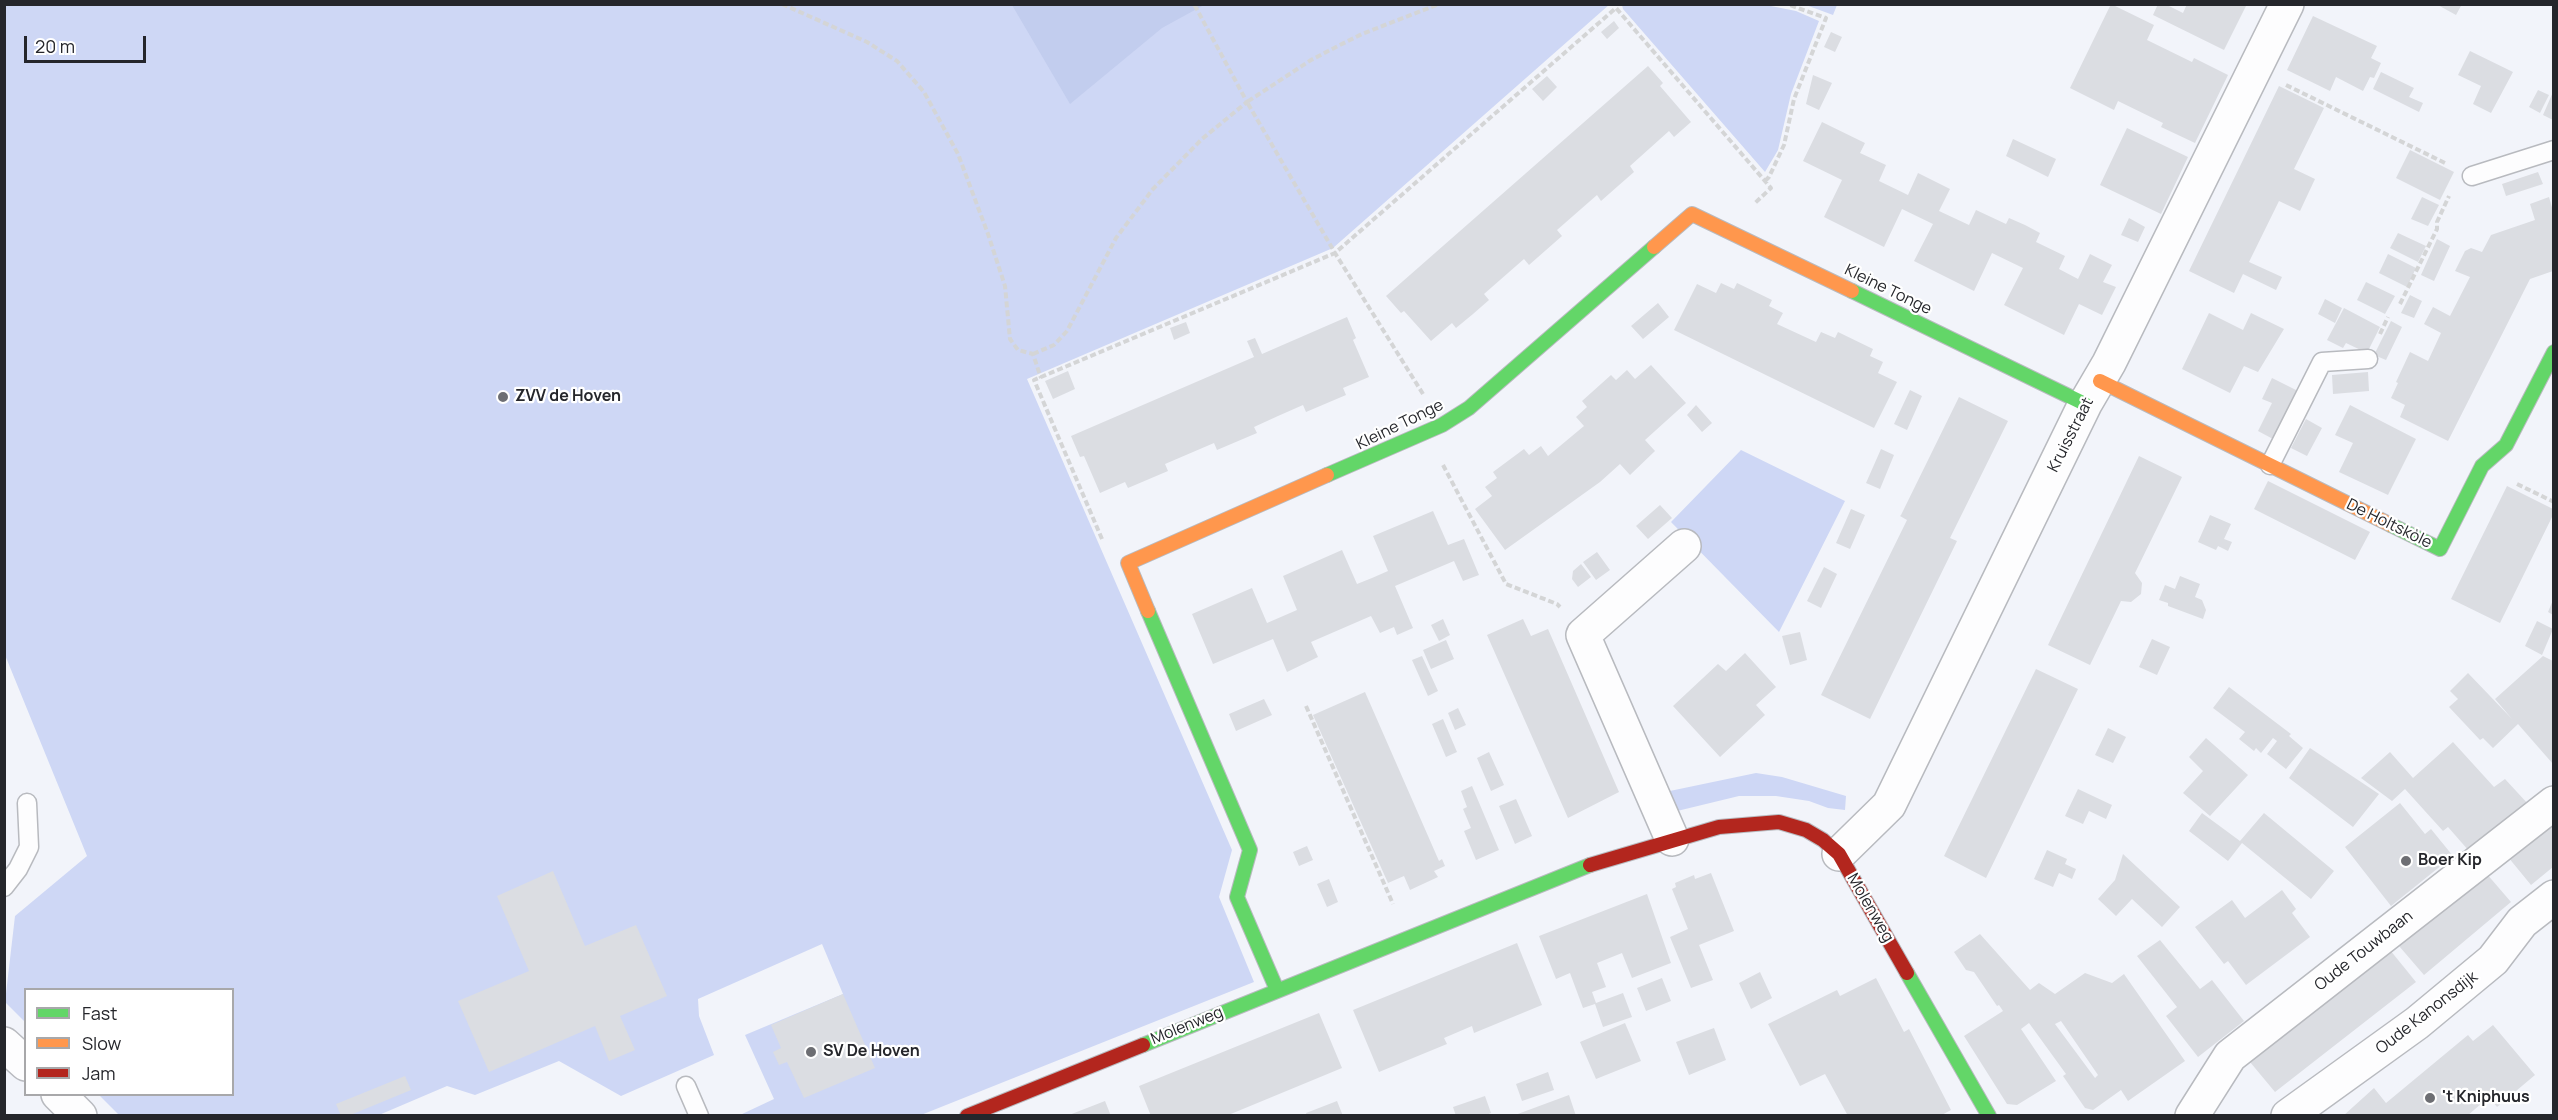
<!DOCTYPE html>
<html>
<head>
<meta charset="utf-8">
<style>
  body { margin:0 }
  #map { position:relative; width:2558px; height:1120px; overflow:hidden; background:#f2f4fa; font-family:Manrope,sans-serif }
  canvas { display:block }
  .frame { position:absolute; inset:0; border:6px solid #25262b; pointer-events:none }
  .legend { position:absolute; left:24px; top:988px; width:210px; height:108px; box-sizing:border-box; background:#fff; border:2px solid #a8a8aa; margin:0; padding:8px 10px; list-style:none; font-size:18px; color:#25262b }
  .legend li { display:flex; align-items:center; gap:12px; height:30px }
  .legend b { width:30px; border:2px solid #a8a8aa }
  .scale { position:absolute; left:24px; top:36px; width:122px; height:27px; box-sizing:border-box; border:3px solid #25262b; border-top:0; padding-left:8px; font-size:18px; line-height:21px; white-space:nowrap; color:#25262b; -webkit-text-stroke:4px #fff; paint-order:stroke }
</style>
</head>
<body>
<div id="map">
<canvas width="2558" height="1120"></canvas>
<div class="frame"></div>
<ul class="legend">
<li><b style="height:8px;background:#63d668"></b>Fast</li>
<li><b style="height:8px;background:#ff974d"></b>Slow</li>
<li><b style="height:8px;background:#b3261e"></b>Jam</li>
</ul>
<div class="scale">20 m</div>
</div>
<script>
const context = document.querySelector('canvas').getContext('2d');
context.lineJoin = 'round';
function fillPath(path, color) { context.fillStyle = color; context.fill(path, 'evenodd'); }
const shape = rows => new Path2D(rows.map(r => 'M' + r).join(''));
function trace(path, color, width, dash) { context.strokeStyle = color; context.lineWidth = width; context.lineCap = dash ? 'butt' : 'round'; context.setLineDash(dash || []); context.stroke(path); }
function drawText(font, color, halo, rows, align = 'center') {
  context.font = font + ' Manrope,sans-serif'; context.lineWidth = 4.5; context.setLineDash([]); context.textBaseline = 'middle'; context.strokeStyle = halo; context.fillStyle = color; for (const [text, x, y, turn = 0] of rows) {
    context.save(); context.translate(x, y); context.rotate((+turn || 0) * Math.PI / 180); context.textAlign = isNaN(turn) ? turn : align; if (halo) context.strokeText(text, 0, 0); context.fillText(text, 0, 0); context.restore();
  }
}
const green = shape([
  [1610,4,1333,248,1027,379,1232,850,1219,897,1254,982,921,1115,740,1115,774,1099,745,1035,843,994,822,944,698,999,699,1016,714,1055,621,1096,559,1061,475,1095,447,1086,379,1115,120,1116,99,1095,232,1094,232,990,26,990,25,1022,5,1002,15,916,87,856,5,655,4,5],
  [1622,5,1766,5,1796,11,1819,21,1791,94,1778,150,1765,172,1623,9],
  [1806,5,1837,4,1837,5,1833,15],
  [1741,450,1845,501,1779,632,1671,522],
  [1756,773,1782,777,1846,796,1845,810,1828,808,1809,801,1776,796,1739,796,1673,812,1665,792]
]);
const forest = shape([
  [1012,5,1204,5,1162,28,1070,104]
]);
const building = shape([
  [2111,4,2154,25,2147,40,2192,62,2194,58,2228,75,2195,143,2161,127,2163,123,2118,101,2114,110,2070,88],
  [2158,4,2165,4,2183,13,2187,4,2247,4,2224,50,2153,15],
  [2436,4,2462,4,2456,15],
  [2313,16,2377,46,2371,58,2381,63,2374,78,2370,77,2363,91,2336,77,2330,91,2287,70],
  [1614,21,1619,28,1607,39,1601,32],
  [1831,32,1842,37,1835,52,1824,47],
  [2470,51,2513,72,2491,113,2473,104,2481,86,2458,75],
  [1648,66,1663,83,1660,86,1691,122,1674,137,1669,131,1630,166,1634,172,1618,186,1601,201,1597,195,1557,230,1562,236,1529,265,1524,259,1484,294,1489,300,1473,314,1456,328,1452,323,1431,341,1404,311,1401,313,1386,296],
  [2381,72,2414,88,2409,97,2423,103,2419,112,2373,89],
  [1813,75,1832,83,1819,110,1806,104],
  [1547,76,1557,87,1543,101,1532,89],
  [2279,86,2324,108,2294,169,2315,179,2300,211,2279,201,2249,262,2282,277,2276,290,2243,274,2234,293,2189,271],
  [2538,90,2549,95,2540,113,2529,107],
  [2553,92,2553,120,2543,115],
  [1822,122,1865,143,1860,153,1886,165,1879,181,1908,195,1918,173,1950,189,1939,211,1969,225,1976,210,2006,224,2009,218,2025,225,2040,233,2036,242,2065,256,2059,269,2078,279,2090,254,2112,265,2103,282,2116,287,2102,315,2079,304,2064,335,2004,305,2023,268,1992,253,1974,291,1914,261,1933,224,1902,209,1884,247,1824,217,1842,180,1803,161],
  [2127,128,2188,157,2161,214,2100,185],
  [2013,139,2056,159,2048,177,2006,156],
  [2410,150,2454,172,2440,200,2396,178],
  [2538,172,2543,184,2506,196,2502,184],
  [2422,197,2439,205,2428,226,2411,219],
  [2549,197,2553,211,2553,271,2530,279,2448,441,2400,417,2405,405,2391,398,2398,383,2396,382,2410,352,2428,361,2441,333,2424,324,2433,307,2450,316,2470,277,2455,271,2465,251,2471,248,2482,252,2491,235,2535,220,2530,204],
  [2129,218,2145,227,2138,242,2121,235],
  [2398,233,2426,246,2418,262,2390,248],
  [2437,239,2450,246,2434,281,2421,275],
  [2388,254,2416,268,2407,287,2379,273],
  [2366,282,2395,296,2385,314,2357,300],
  [1721,283,1734,289,1737,283,1772,300,1769,306,1783,313,1777,324,1816,342,1821,332,1835,338,1838,332,1873,349,1870,356,1883,362,1878,373,1897,382,1874,428,1674,330,1697,284,1716,293],
  [2410,295,2422,301,2414,318,2401,313],
  [2325,299,2342,308,2335,323,2318,314],
  [1658,303,1669,317,1643,339,1631,326],
  [2344,308,2380,327,2367,353,2346,343,2343,348,2327,340],
  [2209,313,2243,330,2251,313,2284,329,2258,372,2244,366,2230,393,2182,369],
  [1347,317,1356,338,1353,340,1369,377,1343,388,1346,395,1306,412,1303,405,1278,416,1254,427,1257,433,1217,450,1214,443,1165,464,1168,471,1128,488,1125,482,1100,493,1084,456,1080,457,1071,436,1254,357,1247,341,1255,338,1262,354],
  [2391,321,2402,327,2386,360,2374,355],
  [1186,322,1190,333,1174,340,1170,328],
  [1651,365,1686,403,1645,440,1655,451,1630,475,1620,464,1600,482,1505,550,1475,509,1492,496,1485,487,1497,478,1493,472,1524,449,1529,455,1541,446,1548,456,1584,426,1576,417,1587,407,1582,401,1611,375,1616,380,1627,370,1635,379],
  [1068,371,1075,389,1053,399,1045,381],
  [2368,372,2369,391,2333,394,2332,375],
  [2272,378,2298,391,2273,439,2258,431,2272,403,2262,399],
  [1910,390,1922,396,1907,430,1894,424],
  [1959,397,2008,421,1950,538,1957,541,1870,719,1821,695,1907,520,1900,516,1901,515],
  [1696,405,1712,423,1702,432,1687,415],
  [2350,405,2416,439,2388,495,2339,472,2353,443,2335,435],
  [2306,419,2322,428,2307,456,2291,448],
  [1881,449,1894,455,1880,489,1866,483],
  [2139,456,2182,477,2135,573,2142,583,2141,594,2131,602,2121,601,2090,665,2048,645],
  [2268,481,2370,532,2355,560,2254,509],
  [2507,486,2553,509,2553,515,2500,623,2451,599],
  [1660,505,1672,518,1648,539,1636,526],
  [1851,509,1865,515,1850,549,1836,543],
  [1433,511,1448,545,1464,539,1479,575,1463,581,1454,561,1395,586,1413,628,1397,635,1394,627,1380,633,1371,616,1311,642,1318,657,1287,672,1273,639,1213,664,1192,614,1252,588,1267,623,1297,610,1283,576,1342,550,1357,584,1372,578,1388,571,1373,536],
  [2210,515,2231,524,2224,539,2232,542,2228,551,2218,546,2216,550,2198,542],
  [1597,552,1610,570,1596,580,1583,562],
  [1581,564,1591,577,1578,587,1572,579,1573,571],
  [1824,567,1837,574,1821,608,1807,601],
  [2180,576,2200,584,2195,597,2202,600,2206,610,2203,619,2168,606,2168,603,2159,600,2165,585,2175,589],
  [2553,600,2553,615,2548,612],
  [1443,619,1450,635,1439,641,1431,625],
  [1523,619,1531,636,1548,629,1619,792,1568,818,1487,635],
  [2537,621,2553,629,2542,655,2525,646],
  [1800,632,1807,660,1790,665,1782,636],
  [2152,639,2170,647,2157,675,2139,667],
  [1446,640,1454,659,1431,669,1423,650],
  [1745,653,1776,687,1756,705,1765,715,1720,757,1673,706,1718,664,1726,671],
  [1422,656,1438,691,1428,696,1412,660],
  [2543,656,2553,661,2553,764,2518,724,2493,748,2483,738,2480,740,2449,707,2458,699,2450,691,2468,673,2512,719,2495,699],
  [2036,669,2078,689,1986,878,1944,856],
  [2229,687,2291,734,2289,736,2303,748,2286,769,2267,754,2277,741,2273,738,2261,753,2256,748,2254,751,2239,739,2245,732,2213,708],
  [1365,692,1439,861,1442,859,1445,866,1434,871,1438,877,1410,890,1404,876,1388,883,1313,715],
  [1264,699,1272,715,1236,731,1229,714],
  [1458,708,1466,725,1455,730,1448,713],
  [1443,719,1457,752,1446,757,1432,724],
  [2108,728,2126,737,2113,763,2095,755],
  [2206,738,2248,775,2210,816,2183,793,2203,771,2189,757],
  [2453,742,2494,787,2505,779,2529,805,2469,851,2448,827,2443,831,2405,789,2392,801,2361,778,2390,752,2413,778],
  [2310,748,2379,794,2353,827,2289,778],
  [1489,752,1504,785,1491,791,1477,758],
  [1472,786,1499,850,1476,860,1464,831,1471,828,1463,809,1467,807,1461,791],
  [2078,789,2112,805,2106,819,2089,811,2083,824,2065,816],
  [1516,799,1532,836,1515,844,1499,806],
  [2400,803,2425,834,2431,829,2453,856,2391,906,2345,847],
  [2202,813,2240,841,2264,813,2334,871,2311,899,2242,843,2228,861,2189,831],
  [2553,820,2553,867,2531,885,2508,857],
  [1307,846,1313,860,1299,866,1293,852],
  [2047,850,2067,859,2065,864,2076,869,2072,879,2059,873,2053,887,2034,879],
  [2123,854,2180,907,2162,927,2132,899,2116,916,2098,899,2115,880],
  [553,871,585,946,636,925,667,996,620,1016,635,1050,609,1061,595,1026,489,1072,458,1001,529,971,497,896],
  [1711,873,1734,931,1699,945,1713,980,1691,988,1670,937,1688,929,1672,889,1676,887,1675,883,1694,875,1695,879],
  [2486,873,2511,902,2424,975,2399,946],
  [1329,879,1338,902,1327,907,1317,884],
  [2282,890,2296,909,2292,913,2310,937,2246,985,2228,961,2224,964,2195,927,2232,900,2245,918],
  [1647,894,1671,963,1632,978,1622,953,1597,963,1606,987,1592,992,1596,1003,1623,993,1632,1017,1603,1027,1595,1004,1583,1008,1570,973,1556,979,1539,936],
  [1980,934,2030,990,2039,983,2055,994,2085,973,2112,983,2124,974,2185,1061,2128,1101,2121,1090,2093,1110,2085,1108,2063,1076,2066,1074,2029,1023,2021,1029,2056,1081,2017,1105,2007,1104,1964,1036,2003,1011,1999,1005,1997,1006,1974,972,1966,970,1954,952],
  [2061,1021,2098,1075,2095,1078,2055,1024],
  [2160,940,2200,989,2212,980,2244,1021,2198,1057,2166,1016,2177,1007,2137,956],
  [1517,943,1542,1005,1474,1033,1472,1026,1444,1038,1447,1044,1379,1072,1353,1010],
  [2390,950,2416,982,2275,1092,2250,1062],
  [1760,972,1772,998,1751,1009,1739,983],
  [1662,978,1671,1001,1646,1011,1637,988],
  [1876,978,1904,1032,1909,1029,1951,1110,1940,1116,1848,1116,1825,1074,1800,1086,1768,1024,1837,990,1840,996],
  [843,994,875,1068,804,1098,787,1062,779,1065,773,1052,781,1048,771,1025],
  [1319,1013,1342,1068,1226,1116,1151,1116,1139,1086],
  [1625,1023,1641,1061,1596,1079,1580,1042],
  [2493,1025,2535,1075,2497,1107,2489,1097,2467,1116,2343,1116,2374,1088,2386,1103,2468,1035,2473,1041],
  [1714,1028,1726,1060,1689,1075,1676,1042],
  [1548,1072,1554,1090,1522,1101,1516,1084],
  [405,1076,411,1090,348,1116,341,1116,336,1104],
  [1569,1095,1576,1116,1515,1116,1515,1115],
  [1485,1096,1491,1113,1484,1116,1456,1116,1453,1107],
  [1105,1101,1111,1116,1069,1116,1069,1115],
  [1337,1101,1343,1116,1307,1116,1306,1113]
]);
const path = shape([
  [782,4,867,42,897,61,924,92,958,154,988,234,1005,286,1010,339,1018,350,1033,354,1041,378],
  [2286,85,2447,164],
  [1765,181,1769,177,1784,145,1794,99,1826,18,1787,4],
  [2400,304,2437,229,2437,222,2449,196],
  [2380,334,2388,317],
  [1033,354,1054,345,1067,331,1116,238,1153,189,1202,139,1247,102,1194,4],
  [1423,394,1335,253,1247,102,1311,60,1336,47,1362,34,1439,4],
  [1443,465,1506,584,1557,604,1560,607],
  [2517,484,2554,502],
  [1102,539,1034,380,1335,253,1616,8,1771,188,1754,204],
  [1306,706,1393,904]
]);
const lane = shape([
  [2472,176,2554,150],
  [2270,465,2322,362,2368,359],
  [4,887,18,869,29,847,27,803],
  [686,1086,699,1116]
]);
const street = shape([
  [1672,839,1583,635,1684,546],
  [1839,854,1889,805,2085,404,2109,363,2287,4],
  [4,1044,26,1064],
  [58,1094,80,1116],
  [2192,1116,2230,1056,2554,803],
  [2288,1116,2417,1023,2493,960,2522,922,2554,897]
]);
const fast = shape([
  [1852,291,2085,404],
  [1327,475,1442,425,1469,408,1654,247],
  [2391,525,2440,549,2482,466,2506,445,2554,352],
  [1148,611,1250,850,1237,897,1277,990],
  [1907,973,1989,1116],
  [1143,1045,1590,865]
]);
const slow = shape([
  [1654,247,1692,214,1852,291],
  [2100,381,2391,525],
  [1148,611,1128,563,1327,475]
]);
const jam = shape([
  [1590,865,1719,827,1779,822,1806,830,1823,840,1839,854,1907,973],
  [967,1116,1143,1045]
]);
const markers = [
  [503,397,6,"#6d6e73"],
  [2406,861,6,"#6d6e73"],
  [811,1052,6,"#6d6e73"],
  [2430,1098,6,"#6d6e73"]
];
const streetNames = [
  ["Kleine Tonge",1888,290,26],
  ["Kleine Tonge",1400,425,-26],
  ["Kruisstraat",2071,435,-63],
  ["De Holtskòle",2389,524,26],
  ["Molenweg",1870,908,60],
  ["Oude Touwbaan",2364,951,-38],
  ["Oude Kanonsdijk",2427,1013,-38],
  ["Molenweg",1187,1026,-22]
];
const poiNames = [
  ["ZVV de Hoven",515,397],
  ["Boer Kip",2418,861],
  ["SV De Hoven",823,1052],
  ["'t Kniphuus",2442,1098]
];
fillPath(green, '#ced7f5');
fillPath(forest, '#c2cdee');
fillPath(building, '#dbdde2');
trace(lane, '#b8babf', 21);
trace(street, '#b8babf', 36);
trace(fast, '#b8babf', 16);
trace(slow, '#b8babf', 16);
trace(jam, '#b8babf', 16);
trace(path, '#d4d5d6', 4, [6, 3]);
trace(lane, '#fdfdfe', 18);
trace(street, '#fdfdfe', 33);
trace(fast, '#63d668', 14);
trace(slow, '#ff974d', 14);
trace(jam, '#b3261e', 14);
for (const [x, y, r, color] of markers) { const dot = new Path2D(); dot.arc(x, y, r, 0, 2 * Math.PI); context.fillStyle = color; context.fill(dot); trace(dot, '#fff', 2); }
drawText('16px', '#25262b', '#fff', streetNames);
drawText('bold 16px', '#25262b', '#fff', poiNames, 'left');
</script>
</body>
</html>
